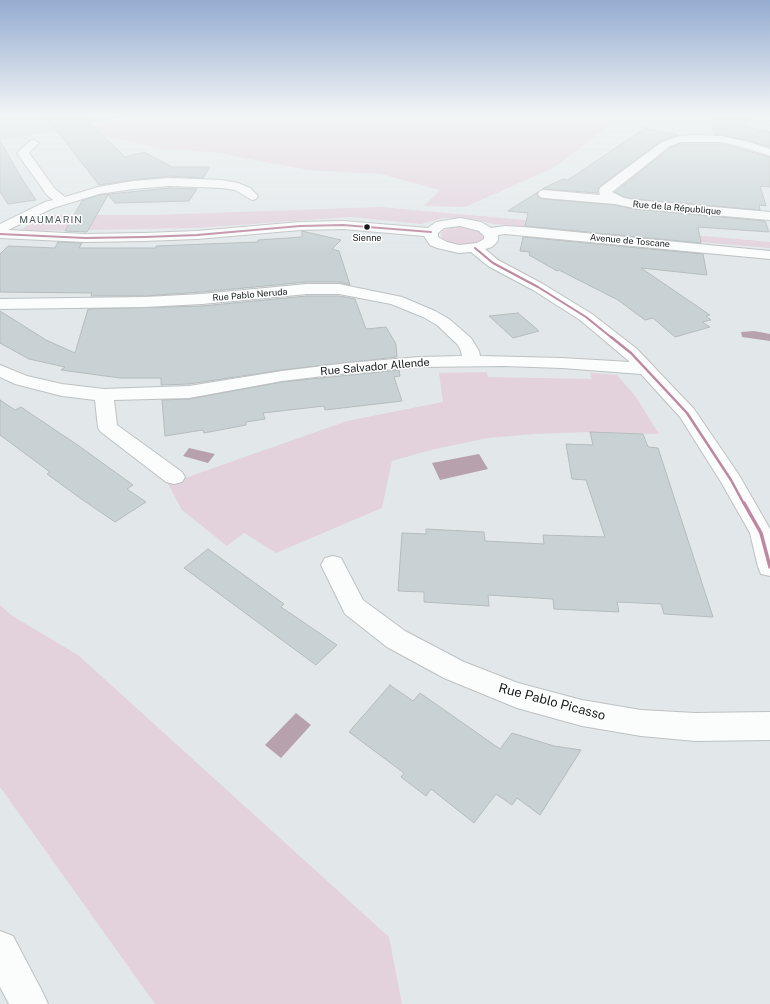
<!DOCTYPE html>
<html>
<head>
<meta charset="utf-8">
<style>
  body { margin:0 }
  canvas { display:block; background:#e2e8ea }
</style>
</head>
<body>
<canvas width="770" height="1004"></canvas>
<script>
const context = document.querySelector('canvas').getContext('2d');
context.lineJoin = 'round';
function fillPath(path, color) { context.fillStyle = color; context.fill(path, 'evenodd'); }
const shape = rows => new Path2D(rows.map(r => 'M' + r).join(''));
function trace(path, color, width, dash) { context.strokeStyle = color; context.lineWidth = width; context.lineCap = dash ? 'butt' : 'round'; context.setLineDash(dash || []); context.stroke(path); }
function drawText(font, color, halo, rows, align = 'center') {
  context.font = font + ' "Public Sans",sans-serif'; context.lineWidth = 3; context.setLineDash([]); context.textBaseline = 'middle'; context.strokeStyle = halo; context.fillStyle = color; for (const [text, x, y, turn = 0] of rows) {
    context.save(); context.translate(x, y); context.rotate((+turn || 0) * Math.PI / 180); context.textAlign = isNaN(turn) ? turn : align; if (halo) context.strokeText(text, 0, 0); context.fillText(text, 0, 0); context.restore();
  }
}
const built = shape([
  [0,114,137,114,0,141]
]);
const green = shape([
  [147,114,618,114,619,118,555,167,465,207,424,206,440,190,381,174,308,170,213,152,164,149,76,130],
  [380,207,770,242,770,248,494,224,472,219,443,218,421,224,351,217,196,228,19,231,45,215,154,215],
  [461,226,479,231,483,237,482,240,473,244,466,245,452,244,442,239,441,233,444,230],
  [487,372,488,377,592,379,590,373,617,375,636,397,659,434,590,432,534,434,488,438,431,450,392,461,382,508,276,553,244,533,227,546,182,510,168,484,347,421,443,402,439,373],
  [0,605,11,615,78,655,389,937,402,1004,155,1004,0,787]
]);
const water = shape([
  [754,331,770,334,770,341,742,337,741,332],
  [189,448,215,454,208,463,183,456],
  [479,454,488,469,440,480,432,463],
  [296,713,311,725,281,758,265,745]
]);
const building = shape([
  [44,114,81,114,125,157,144,152,172,167,210,167,203,178,170,176,133,180,99,185,44,114],
  [710,115,752,118,745,123,748,124,744,127,770,132,770,147,749,141,714,134,710,115],
  [645,128,678,135,661,141,600,186,598,189,598,193,542,189,563,179,568,180,645,128],
  [0,141,22,179,36,200,8,204,0,192,0,141],
  [681,144,721,144,770,157,770,187,760,186,766,206,759,205,760,210,634,199,624,197,615,192,671,147,681,144],
  [170,188,197,189,189,201,115,203,108,195,87,232,65,231,82,201,99,195,170,188],
  [538,192,537,195,539,198,544,199,615,205,634,209,765,221,769,232,698,227,701,243,525,226,528,213,508,211,538,192],
  [302,231,341,240,332,249,339,251,350,285,339,282,307,282,202,292,145,296,91,296,92,293,0,292,0,254,8,246,55,248,58,242,82,243,79,248,156,248,156,246,258,242,258,240,302,237,302,231],
  [523,237,703,254,707,275,641,268,710,315,706,316,711,320,702,322,710,327,675,337,653,318,645,320,618,300,559,270,557,271,529,255,530,252,520,251,523,237],
  [307,296,339,296,355,299,366,329,386,327,396,344,397,357,282,370,189,384,161,385,161,378,120,378,61,370,65,367,29,359,0,343,0,311,46,340,75,353,88,309,202,306,307,296],
  [518,313,539,331,513,338,489,316,518,313],
  [399,370,400,376,394,377,402,401,325,410,324,406,263,413,265,419,246,422,246,425,204,433,203,430,165,436,162,400,189,399,282,382,399,370],
  [0,400,15,410,21,407,79,446,133,485,127,489,146,502,115,522,80,498,47,474,50,472,0,435,0,400],
  [590,432,643,434,648,447,658,448,713,617,664,614,661,604,617,602,619,612,554,609,553,599,488,595,489,606,424,602,424,592,398,591,402,533,426,534,426,529,484,532,485,541,544,544,543,535,605,537,586,480,572,479,566,444,593,445,590,432],
  [208,549,284,604,281,607,337,645,316,665,184,568,208,549],
  [390,685,413,701,420,693,500,749,512,733,554,746,581,750,540,815,517,798,512,805,496,794,474,823,431,789,426,796,401,777,404,773,349,732,390,685]
]);
const minor = shape([
  [694,135,721,136,749,142,770,149,770,156,742,147,721,142,681,142,670,146,612,192,624,198,634,200,770,212,770,220,634,208,615,204,544,198,540,197,538,194,540,191,544,190,600,195,599,190,601,187,662,142,680,136,694,135],
  [34,140,39,143,29,153,55,189,65,197,98,187,133,181,170,178,222,180,238,183,250,188,258,196,256,199,252,200,235,190,222,188,170,186,133,189,99,194,53,208,8,230,85,234,144,233,197,231,300,222,343,221,428,228,436,222,460,218,481,222,491,228,505,226,523,227,770,251,770,259,505,234,498,235,498,240,496,243,492,247,485,249,498,260,543,284,592,314,637,349,694,409,739,475,770,529,770,576,761,574,758,567,750,533,721,482,680,417,641,374,562,368,504,366,419,367,348,373,282,381,189,398,114,400,117,425,182,472,185,477,182,482,174,484,166,482,101,432,98,428,95,400,62,396,15,384,0,377,0,365,27,376,62,384,104,389,189,386,282,371,348,363,419,357,462,356,461,351,458,345,437,325,423,317,391,304,339,294,307,294,202,304,145,307,0,309,0,299,145,297,202,294,307,284,339,284,402,297,435,311,449,319,471,338,479,351,480,356,562,358,630,362,580,320,533,290,488,266,471,252,459,253,437,248,430,245,424,236,343,229,300,230,197,239,144,241,85,242,0,238,0,224,45,202,53,200,47,195,17,153,30,141,34,140],
  [460,226,479,231,484,236,484,239,477,243,459,245,447,242,438,237,438,233,444,228,460,226],
  [333,556,341,558,363,600,405,631,464,662,518,683,582,700,641,710,695,713,770,712,770,740,695,741,641,736,582,726,517,708,444,678,387,647,345,614,321,565,325,558,333,556]
]);
const primary = shape([
  [0,931,13,936,42,991,48,1004,9,1004,0,987,0,931]
]);
const bus1Far2 = shape([
  [0,234,85,238,144,237,197,235,300,226,343,225,431,232],
  [475,248,493,263,538,287,586,317,612,338]
]);
const bus1Far1 = shape([
  [611,337,631,353,687,413,731,480,744,504]
]);
const bus1 = shape([
  [744,503,761,533,770,567]
]);
const markers = [
  [367,227,3.5,"#161a1b"]
];
const farStreetnames = [
  ["Rue de la République",677,208,5],
  ["Avenue de Toscane",630,241,5],
  ["Rue Pablo Neruda",250,295,-5]
];
const farBusnames = [
  ["Sienne",367,238]
];
const farNeighbourhoodnames = [
  ["MAUMARIN",51,220]
];
const streetNames = [
  ["Rue Salvador Allende",375,367,-5]
];
const nearStreetnames = [
  ["Rue Pablo Picasso",552,702,15]
];
fillPath(built, '#cedce0');
fillPath(green, '#e3d2dc');
fillPath(water, '#b7a1ad');
fillPath(building, '#c8d2d4');
trace(building, '#b6bbbc', 1);
trace(minor, '#bdc1c2', 2);
trace(primary, '#bdc1c2', 2);
fillPath(minor, '#fbfcfc');
fillPath(primary, '#fbfcfc');
trace(bus1Far2, '#be88a0', 2);
trace(bus1Far1, '#be88a0', 2.5);
trace(bus1, '#be88a0', 3.5);
const sky = context.createLinearGradient(0, 0, 0, 255);
sky.addColorStop(0, '#94acd0');
sky.addColorStop(0.45, '#f2f5f6');
sky.addColorStop(1, '#f2f5f600');
context.fillStyle = sky;
context.fillRect(0, 0, 770, 255);
for (const [x, y, r, color] of markers) { const dot = new Path2D(); dot.arc(x, y, r, 0, 2 * Math.PI); context.fillStyle = color; context.fill(dot); trace(dot, '#fff', 1.5); }
drawText('9px', '#161a1b', '#fff', farStreetnames);
drawText('9px', '#161a1b', '#fff', farBusnames);
context.letterSpacing = '1px';
drawText('10px', '#4a5457', '#fff', farNeighbourhoodnames);
context.letterSpacing = '0px';
drawText('11px', '#161a1b', '#fff', streetNames);
drawText('13px', '#161a1b', '#fff', nearStreetnames);
</script>
</body>
</html>
